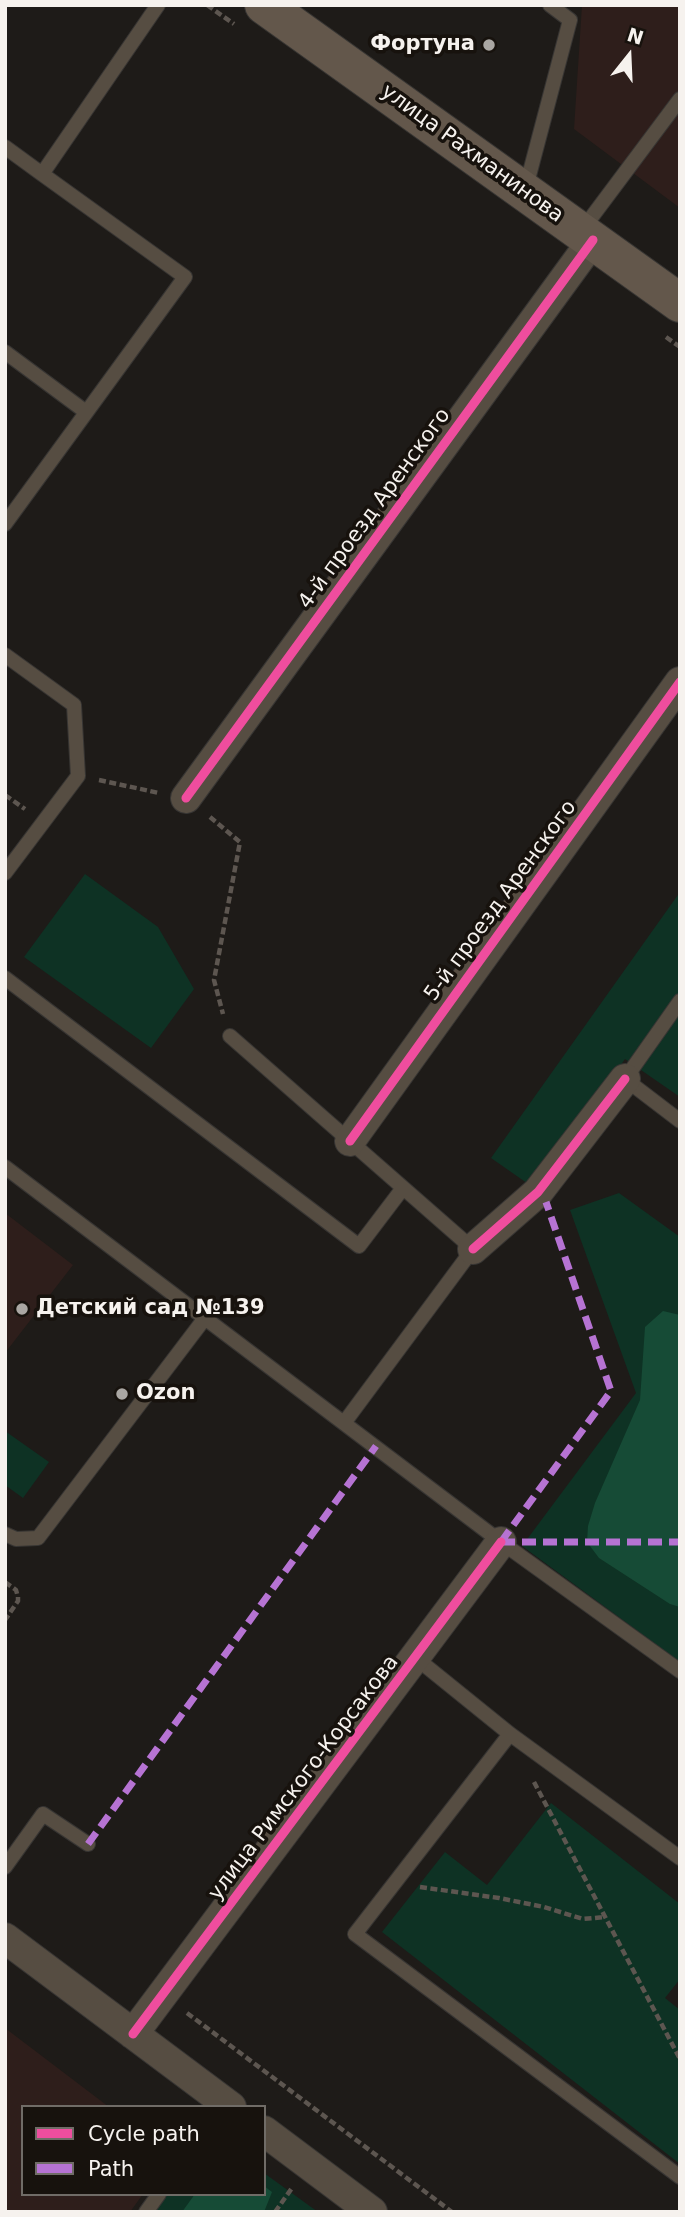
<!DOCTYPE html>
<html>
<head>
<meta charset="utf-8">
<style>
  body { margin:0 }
  #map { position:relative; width:685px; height:2217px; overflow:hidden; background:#1e1b18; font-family:"DejaVu Sans",sans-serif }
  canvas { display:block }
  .frame { position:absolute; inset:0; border:7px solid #f6f2ee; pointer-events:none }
  .legend { position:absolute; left:21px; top:2105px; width:245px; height:91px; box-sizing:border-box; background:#17120d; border:2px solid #706c67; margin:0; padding:9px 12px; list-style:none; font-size:21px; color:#f6f2ee }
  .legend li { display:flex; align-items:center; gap:14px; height:35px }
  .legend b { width:35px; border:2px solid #706c67 }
  .north { position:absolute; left:594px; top:21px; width:70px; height:70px; -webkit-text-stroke:5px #17120d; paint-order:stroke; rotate:18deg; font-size:19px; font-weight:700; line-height:28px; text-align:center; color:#f6f2ee }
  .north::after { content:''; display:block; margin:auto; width:24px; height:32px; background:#f6f2ee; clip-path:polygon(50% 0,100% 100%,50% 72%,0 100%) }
</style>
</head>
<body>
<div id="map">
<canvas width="685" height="2217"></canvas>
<div class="frame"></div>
<ul class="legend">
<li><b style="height:9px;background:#ef4d9e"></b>Cycle path</li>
<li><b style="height:9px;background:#b673d3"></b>Path</li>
</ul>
<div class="north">N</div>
</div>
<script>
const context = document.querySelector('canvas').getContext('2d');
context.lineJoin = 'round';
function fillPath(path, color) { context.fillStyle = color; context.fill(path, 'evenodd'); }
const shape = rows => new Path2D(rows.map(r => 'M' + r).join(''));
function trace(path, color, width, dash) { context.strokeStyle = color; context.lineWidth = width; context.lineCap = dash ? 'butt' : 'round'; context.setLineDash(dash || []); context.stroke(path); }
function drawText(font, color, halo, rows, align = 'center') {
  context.font = font + ' "DejaVu Sans",sans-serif'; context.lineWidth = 7; context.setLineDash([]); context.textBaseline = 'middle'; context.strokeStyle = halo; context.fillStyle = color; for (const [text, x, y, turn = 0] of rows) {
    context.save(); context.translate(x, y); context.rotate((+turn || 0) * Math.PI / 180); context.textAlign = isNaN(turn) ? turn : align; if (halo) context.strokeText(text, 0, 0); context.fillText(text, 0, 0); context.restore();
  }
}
const education = shape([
  [582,5,680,5,680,208,574,129],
  [5,1213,73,1265,5,1353],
  [5,2028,109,2107,23,2107,23,2194,143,2194,130,2212,5,2212]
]);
const green = shape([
  [85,874,158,927,194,989,151,1048,24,957],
  [680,892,680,1097,625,1059,534,1188,491,1158],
  [619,1193,680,1237,680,1662,522,1546,636,1393,570,1210],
  [5,1431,49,1462,23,1498,5,1485],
  [551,1803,680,1904,680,1979,665,1998,680,2010,680,2164,382,1932,445,1852,487,1885],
  [264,2173,318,2212,149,2212,162,2194,264,2194]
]);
const forest = shape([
  [663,1311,680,1315,680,1607,670,1604,599,1558,587,1542,588,1526,595,1503,640,1400,645,1327],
  [264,2186,272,2192,264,2212,182,2212,195,2194,264,2194]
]);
const path = shape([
  [207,5,234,24],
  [666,337,680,347],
  [99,780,159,793],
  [5,795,25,809],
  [210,817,240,842,214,980,223,1014],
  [5,1582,16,1590,18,1597,18,1601,5,1620],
  [534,1782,680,2059],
  [420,1887,499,1898,544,1907,583,1919,605,1917],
  [187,2013,452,2212],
  [275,2212,292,2188]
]);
const lane = shape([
  [5,147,42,174],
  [526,187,570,20,550,5],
  [582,230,680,99],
  [5,352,86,412],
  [5,524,185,277,42,174,158,5],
  [5,655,74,705,78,776,5,873],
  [5,978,359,1246,403,1188],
  [680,1001,625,1079,680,1121],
  [230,1036,473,1249,344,1423],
  [5,1167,501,1542,680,1671],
  [5,1534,16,1539,38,1538,205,1318],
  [416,1658,510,1734,680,1858],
  [510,1734,355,1934,680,2177],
  [5,1867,43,1814,88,1844],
  [146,2212,159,2194]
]);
const street = shape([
  [186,798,593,240],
  [350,1141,680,682],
  [473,1249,538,1192,625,1079],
  [5,1938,231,2107],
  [133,2034,501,1542],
  [264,2131,372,2212]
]);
const secondary = shape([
  [264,5,680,303]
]);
const quiet = shape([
  [501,1542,611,1391,546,1202],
  [501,1542,680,1542],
  [88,1844,376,1446]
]);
const cycleway = shape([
  [186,798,593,240],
  [350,1141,680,682],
  [473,1249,538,1192,625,1079],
  [133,2034,501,1542]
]);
const markers = [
  [489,45,7,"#aaa7a3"],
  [22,1309,7,"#aaa7a3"],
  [122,1394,7,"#aaa7a3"]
];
const poiNames = [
  ["Фортуна",475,45,"right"],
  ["Детский сад №139",36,1309],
  ["Ozon",136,1394]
];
const streetNames = [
  ["улица Рахманинова",472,154,36],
  ["4-й проезд Аренского",375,509,-54],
  ["5-й проезд Аренского",501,901,-54],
  ["улица Римского-Корсакова",304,1778,-53]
];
fillPath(education, '#2e1e1b');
fillPath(green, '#0e3224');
fillPath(forest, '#164b36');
trace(lane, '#373533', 16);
trace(street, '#373533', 32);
trace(secondary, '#373533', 40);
trace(path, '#5d5650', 4.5, [7, 3.5]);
trace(lane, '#564d42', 14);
trace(street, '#564d42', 30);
trace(secondary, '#63574b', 38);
trace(quiet, '#b673d3', 7, [14, 7]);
trace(cycleway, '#ef4d9e', 9);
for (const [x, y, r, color] of markers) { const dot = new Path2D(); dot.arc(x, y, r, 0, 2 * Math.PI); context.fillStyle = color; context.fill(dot); trace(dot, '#17120d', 2.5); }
drawText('bold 21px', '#f6f2ee', '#17120d', poiNames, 'left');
drawText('21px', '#f6f2ee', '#17120d', streetNames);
</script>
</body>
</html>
